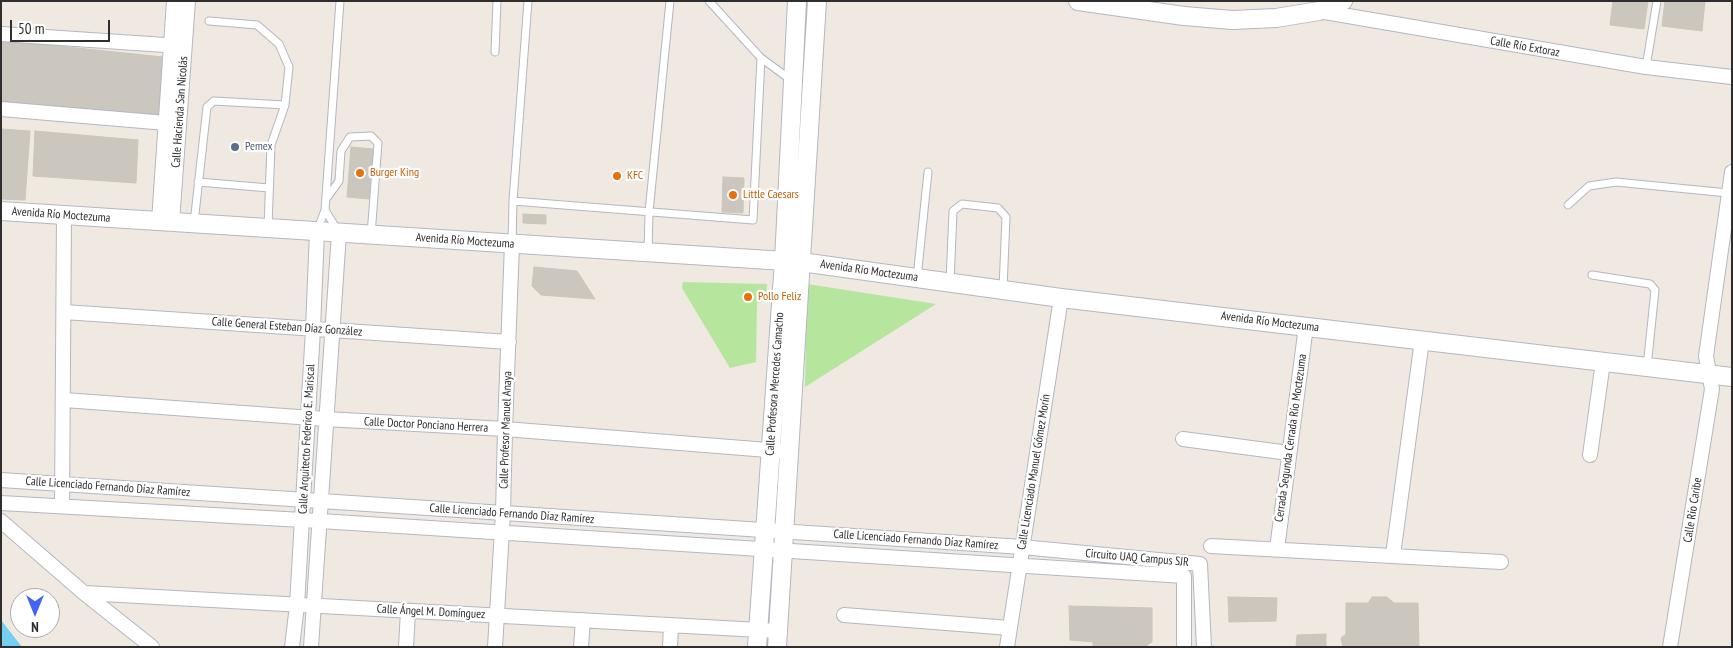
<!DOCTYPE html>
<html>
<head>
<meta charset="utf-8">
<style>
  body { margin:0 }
  #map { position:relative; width:1733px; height:648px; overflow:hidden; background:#efe9e1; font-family:"PT Sans Narrow",sans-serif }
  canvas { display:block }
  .frame { position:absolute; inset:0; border:2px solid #2e2e2e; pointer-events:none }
  .north { position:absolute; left:10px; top:588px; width:50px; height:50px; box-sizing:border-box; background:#fff; border:1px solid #ababab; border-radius:50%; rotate:180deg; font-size:14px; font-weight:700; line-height:20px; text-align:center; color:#2e2e2e }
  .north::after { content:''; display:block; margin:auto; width:18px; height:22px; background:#4264fb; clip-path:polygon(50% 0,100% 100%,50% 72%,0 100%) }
  .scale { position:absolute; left:10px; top:20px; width:100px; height:22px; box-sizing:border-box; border:2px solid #2e2e2e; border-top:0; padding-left:6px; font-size:15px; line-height:18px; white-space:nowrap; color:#2e2e2e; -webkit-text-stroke:4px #fff; paint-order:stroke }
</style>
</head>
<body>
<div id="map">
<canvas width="1733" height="648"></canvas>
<div class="frame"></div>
<div class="north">N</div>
<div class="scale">50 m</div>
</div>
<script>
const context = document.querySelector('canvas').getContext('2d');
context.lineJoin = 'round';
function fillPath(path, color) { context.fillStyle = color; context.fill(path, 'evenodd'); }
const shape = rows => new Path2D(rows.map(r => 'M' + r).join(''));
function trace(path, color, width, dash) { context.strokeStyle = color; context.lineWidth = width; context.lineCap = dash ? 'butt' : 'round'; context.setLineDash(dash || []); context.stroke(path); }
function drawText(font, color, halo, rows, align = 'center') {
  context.font = font + ' "PT Sans Narrow",sans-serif'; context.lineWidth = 4.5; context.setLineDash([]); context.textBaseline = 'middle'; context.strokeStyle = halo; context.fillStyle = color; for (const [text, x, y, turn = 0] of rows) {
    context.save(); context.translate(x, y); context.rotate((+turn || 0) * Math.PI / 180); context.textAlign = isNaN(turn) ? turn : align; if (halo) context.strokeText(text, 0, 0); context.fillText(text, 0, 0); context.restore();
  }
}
const green = shape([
  [683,282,767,284,766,301,757,303,756,362,730,368,682,288],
  [807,284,936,304,805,387]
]);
const water = shape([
  [1,619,1,620,22,647,1,647]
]);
const building = shape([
  [1613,1,1648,1,1644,29,1610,25,1613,1],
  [1665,1,1705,1,1702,31,1662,26,1665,1],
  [1,40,163,57,161,115,1,104,1,40],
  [1,129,30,131,25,200,1,199,1,129],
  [35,131,138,140,136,183,33,176,35,131],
  [351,147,373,149,369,199,347,197,351,147],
  [723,177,744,178,743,213,722,212,723,177],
  [523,214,546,215,546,224,523,223,523,214],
  [534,267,577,271,595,299,541,295,532,286,534,267],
  [1228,597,1277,598,1276,621,1229,622,1228,597],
  [1372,597,1387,597,1394,603,1418,603,1419,647,1343,647,1341,638,1346,634,1346,603,1368,603,1372,597],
  [1069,606,1152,608,1152,642,1147,645,1147,647,1093,647,1093,642,1070,640,1069,606],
  [1326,634,1326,647,1296,647,1297,635,1326,634]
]);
const service = shape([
  [709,1,761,58,791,80],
  [209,21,257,25,279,44,289,67,285,105,271,145,268,227],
  [495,52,497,1],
  [1646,67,1657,1],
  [198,182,269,188],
  [326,199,339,181,341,151,350,137,371,136,378,143,371,235],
  [513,201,753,220,761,58],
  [1568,205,1589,186,1616,182,1728,193],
  [325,210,338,231],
  [194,223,207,107,214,101,285,105],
  [317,231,325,210,340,1],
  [512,243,513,201,528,1],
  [648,252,649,212,670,1],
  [1592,275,1650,284,1655,290,1647,367],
  [917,278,928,172],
  [950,282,953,211,962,204,998,208,1006,217,1003,289]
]);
const minor = shape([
  [1319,11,1646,67,1732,77],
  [1,34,180,46],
  [1,109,166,123],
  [159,221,174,1],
  [172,222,188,1],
  [64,312,509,342],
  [64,400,326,419,505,429,780,451],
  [1183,439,1289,453],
  [1590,455,1603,362],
  [1,480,1022,547,1200,564,1204,647],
  [1,503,320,521,1184,576,1184,647],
  [62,506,64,215],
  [1,521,84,593,152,647],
  [1211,546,1501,562],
  [1277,549,1306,326],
  [1393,555,1422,340],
  [84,593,778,631],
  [844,615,1010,628],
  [292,647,297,605,313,329,317,231],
  [311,647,339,233],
  [406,647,408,611],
  [495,647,503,513,505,429,512,244],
  [581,647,583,620],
  [670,647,671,625],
  [1007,647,1061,298],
  [1670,647,1712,389,1706,356,1732,172]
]);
const tertiary = shape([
  [1078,1,1184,16,1233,20,1276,18,1319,11,1343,1],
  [1,211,801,262,1061,298,1732,377],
  [757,647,784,261,797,1],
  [777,647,817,1]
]);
const markers = [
  [235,147,5,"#5c6f8a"],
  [360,173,5,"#e8710a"],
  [617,176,5,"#e8710a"],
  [733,195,5,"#e8710a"],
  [748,297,5,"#e8710a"]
];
const streetNames = [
  ["Calle Río Extoraz",1525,47,10],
  ["Calle Hacienda San Nicolás",180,112,-86],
  ["Avenida Río Moctezuma",61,215,4],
  ["Avenida Río Moctezuma",465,241,4],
  ["Avenida Río Moctezuma",869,271,8],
  ["Avenida Río Moctezuma",1270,322,7],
  ["Calle General Esteban Díaz González",287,327,4],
  ["Calle Profesora Mercedes Camacho",775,384,-86],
  ["Calle Doctor Ponciano Herrera",426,425,3],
  ["Calle Profesor Manuel Anaya",506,430,-88],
  ["Cerrada Segunda Cerrada Río Moctezuma",1291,438,-82],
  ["Calle Arquitecto Federico E. Mariscal",307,439,-87],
  ["Calle Licenciado Manuel Gómez Morín",1034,472,-81],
  ["Calle Licenciado Fernando Díaz Ramírez",108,487,4],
  ["Calle Río Caribe",1693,510,-81],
  ["Calle Licenciado Fernando Díaz Ramírez",512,514,4],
  ["Calle Licenciado Fernando Díaz Ramírez",916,540,4],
  ["Circuito UAQ Campus SJR",1137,558,5],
  ["Calle Ángel M. Domínguez",431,612,3]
];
const serviceNames = [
  ["Pemex",245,147]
];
const foodNames = [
  ["Burger King",370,173],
  ["KFC",627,176],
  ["Little Caesars",743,195],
  ["Pollo Feliz",758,297]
];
fillPath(green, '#b6e59e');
fillPath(water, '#75cff0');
fillPath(building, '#cbc7bf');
trace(building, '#cbc5ba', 1);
trace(service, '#b4b7c1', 9);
trace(minor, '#b4b7c1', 16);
trace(tertiary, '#b4b7c1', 20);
trace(service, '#fff', 7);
trace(minor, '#fff', 14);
trace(tertiary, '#fff', 18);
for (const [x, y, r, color] of markers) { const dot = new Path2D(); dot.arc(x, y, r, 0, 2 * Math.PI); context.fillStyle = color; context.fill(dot); trace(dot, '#fff', 2); }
drawText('12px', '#2e2e2e', '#fff', streetNames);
drawText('12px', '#4e5e75', '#fff', serviceNames, 'left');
drawText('12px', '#c56008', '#fff', foodNames, 'left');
</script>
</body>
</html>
